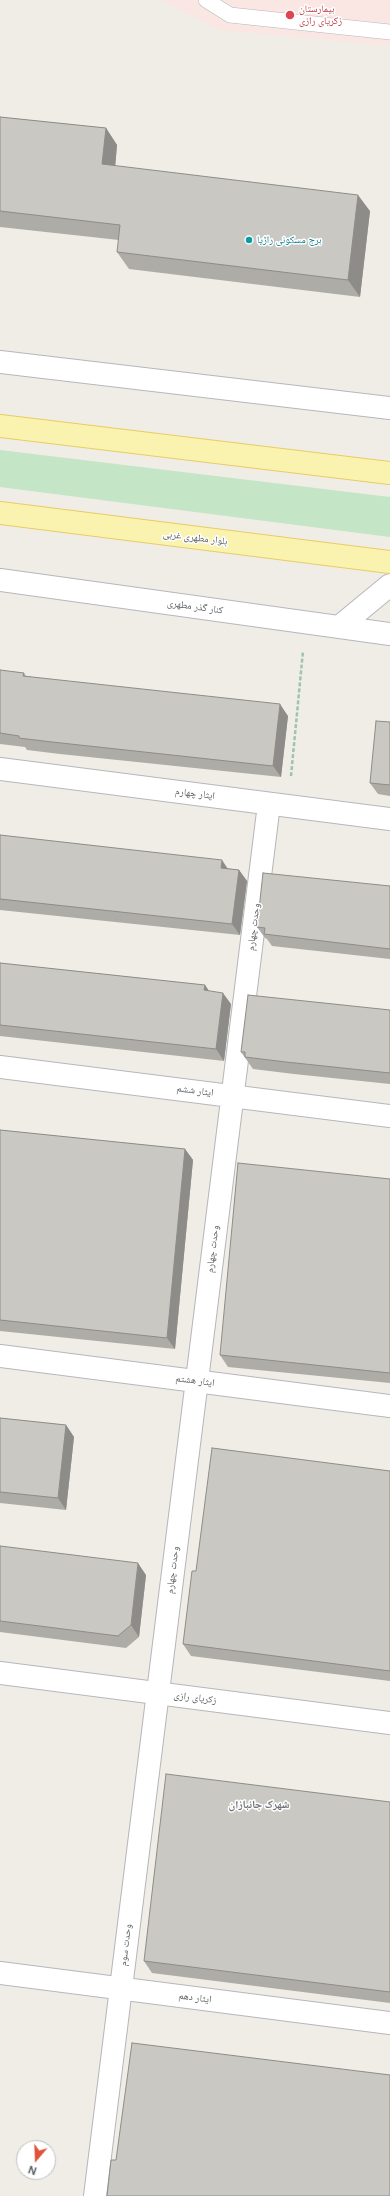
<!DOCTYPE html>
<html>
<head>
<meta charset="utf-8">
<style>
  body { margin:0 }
  #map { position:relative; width:390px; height:2196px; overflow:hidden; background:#efede6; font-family:"DM Sans",sans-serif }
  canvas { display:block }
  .north { position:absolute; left:16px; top:2140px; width:40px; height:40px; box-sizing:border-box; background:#fff; border:1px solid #bebfc1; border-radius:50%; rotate:199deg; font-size:11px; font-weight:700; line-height:16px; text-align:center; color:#5d6065 }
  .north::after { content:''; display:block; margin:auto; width:14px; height:18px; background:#e0523b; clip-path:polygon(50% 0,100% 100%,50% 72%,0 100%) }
</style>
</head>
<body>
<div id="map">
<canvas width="390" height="2196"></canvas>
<div class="north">N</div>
</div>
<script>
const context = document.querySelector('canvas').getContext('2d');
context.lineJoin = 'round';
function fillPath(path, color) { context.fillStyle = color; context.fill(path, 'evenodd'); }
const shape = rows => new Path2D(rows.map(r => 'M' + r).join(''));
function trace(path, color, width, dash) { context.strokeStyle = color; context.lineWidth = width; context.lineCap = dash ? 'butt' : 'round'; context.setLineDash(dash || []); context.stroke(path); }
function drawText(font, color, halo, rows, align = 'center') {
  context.font = font + ' "DM Sans","Noto Naskh Arabic",sans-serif'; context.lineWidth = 3; context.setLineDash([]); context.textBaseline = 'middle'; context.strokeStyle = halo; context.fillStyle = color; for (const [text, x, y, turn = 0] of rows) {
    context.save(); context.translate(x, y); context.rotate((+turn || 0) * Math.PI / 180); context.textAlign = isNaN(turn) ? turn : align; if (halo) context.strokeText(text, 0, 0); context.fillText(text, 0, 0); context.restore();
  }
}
const medical = shape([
  [160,0,390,0,390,46,220,30]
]);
const green = shape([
  [0,450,390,497,390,537,0,487]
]);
const path = shape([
  [291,776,303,651]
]);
const service = shape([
  [206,0,230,15,390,32]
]);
const minor = shape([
  [0,769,390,819],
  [0,1067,390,1116],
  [0,1356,390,1406],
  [0,1973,390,2023],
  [95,2196,269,804]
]);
const tertiary = shape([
  [0,362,390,408],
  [0,580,390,634],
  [339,627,390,585],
  [0,1673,390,1723]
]);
const primary = shape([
  [0,426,390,473],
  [0,513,390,562]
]);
const wall = shape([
  [0,117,106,128,117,145,115,166,370,211,360,297,129,269,117,252,119,240,0,227],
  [0,670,24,673,26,676,288,716,281,777,60,754,27,750,25,747,0,744],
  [390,722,390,796,378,794,370,783],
  [0,835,239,870,247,881,240,935,0,910],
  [390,886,390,959,272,946,267,939,265,938,257,927],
  [0,963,205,985,209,991,231,1004,224,1061,0,1036],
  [390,1010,390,1084,294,1074,253,1069,241,1052],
  [0,1130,185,1149,193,1160,175,1349,0,1331],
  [390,1179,390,1383,228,1367,220,1355],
  [0,1418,66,1425,74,1437,66,1510,0,1503],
  [390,1471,390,1681,191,1656,183,1644,196,1571],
  [0,1546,146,1575,139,1637,126,1648,0,1632],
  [390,1802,390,2003,152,1973,144,1961]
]);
const shadedWall = shape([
  [106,128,117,145,114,181,102,164],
  [358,195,370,211,360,297,348,280],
  [280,704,288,716,281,777,273,766],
  [222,860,230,872,221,868],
  [239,870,247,881,240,935,232,924],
  [205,985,213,997,204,990],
  [223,993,231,1004,224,1061,216,1049],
  [185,1149,193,1160,175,1349,167,1338],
  [66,1425,74,1437,66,1510,58,1498],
  [138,1563,146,1575,139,1637,131,1625]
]);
const building = shape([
  [0,117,106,128,102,164,358,195,348,280,117,252,120,225,0,211,0,117],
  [0,670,24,673,23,676,280,704,273,766,52,742,19,738,19,736,0,733,0,670],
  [376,721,390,722,390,785,370,783,376,721],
  [0,835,222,860,221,868,239,870,232,924,0,899,0,835],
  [263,873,390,886,390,949,264,934,265,928,257,927,263,873],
  [0,963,205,985,204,990,223,993,216,1049,0,1025,0,963],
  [248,995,390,1010,390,1073,286,1062,245,1057,245,1052,241,1052,248,995],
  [0,1130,185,1149,167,1338,0,1320,0,1130],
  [238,1163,390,1179,390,1373,220,1355,238,1163],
  [0,1418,66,1425,58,1498,0,1492,0,1418],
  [212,1448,390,1471,390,1671,183,1644,192,1571,196,1571,212,1448],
  [0,1546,138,1563,131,1625,118,1636,0,1621,0,1546],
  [166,1774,390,1802,390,1992,144,1961,166,1774],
  [132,2043,390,2075,390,2196,107,2196,111,2160,116,2160,132,2043]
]);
const markers = [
  [290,15,5,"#e0444e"],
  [249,240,4,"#0f9aa8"]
];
const healthNames = [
  ["بیمارستان",299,9],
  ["زکریای رازی",299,21]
];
const cultureNames = [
  ["برج مسکونی راژیا",257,240]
];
const streetNames = [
  ["بلوار مطهری غربی",195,538,7],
  ["کنار گذر مطهری",195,607,8],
  ["ایثار چهارم",195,794,7],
  ["وحدت چهارم",254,927,-83],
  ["ایثار ششم",195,1091,7],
  ["وحدت چهارم",213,1249,-83],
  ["ایثار هشتم",195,1381,7],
  ["وحدت چهارم",173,1570,-83],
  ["زکریای رازی",195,1698,7],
  ["وحدت سوم",126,1945,-83],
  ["ایثار دهم",195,1998,7]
];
const neighbourhoodNames = [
  ["شهرک جانبازان",259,1805]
];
fillPath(medical, '#fae7e3');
fillPath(green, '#c4e5c6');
trace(service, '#b6b7bc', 16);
trace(minor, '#b6b7bc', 24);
trace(tertiary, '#b6b7bc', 24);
trace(primary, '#e9cc64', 24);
trace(path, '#9ec5ab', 2.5, [4, 2]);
trace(service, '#fff', 15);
trace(minor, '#fff', 22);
trace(tertiary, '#fff', 22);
trace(primary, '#faf3af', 22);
fillPath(wall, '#aeaca7');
fillPath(shadedWall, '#8d8c88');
fillPath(building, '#cac8c2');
trace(building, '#8d8c88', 1);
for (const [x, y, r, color] of markers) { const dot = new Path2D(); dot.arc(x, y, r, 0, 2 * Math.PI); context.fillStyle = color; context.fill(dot); trace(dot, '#fff', 1.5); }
drawText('10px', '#be3a42', '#fff', healthNames, 'left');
drawText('10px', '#0d838f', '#fff', cultureNames, 'left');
drawText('10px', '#5d6065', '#fff', streetNames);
drawText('bold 11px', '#6e7277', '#fff', neighbourhoodNames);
</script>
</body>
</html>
